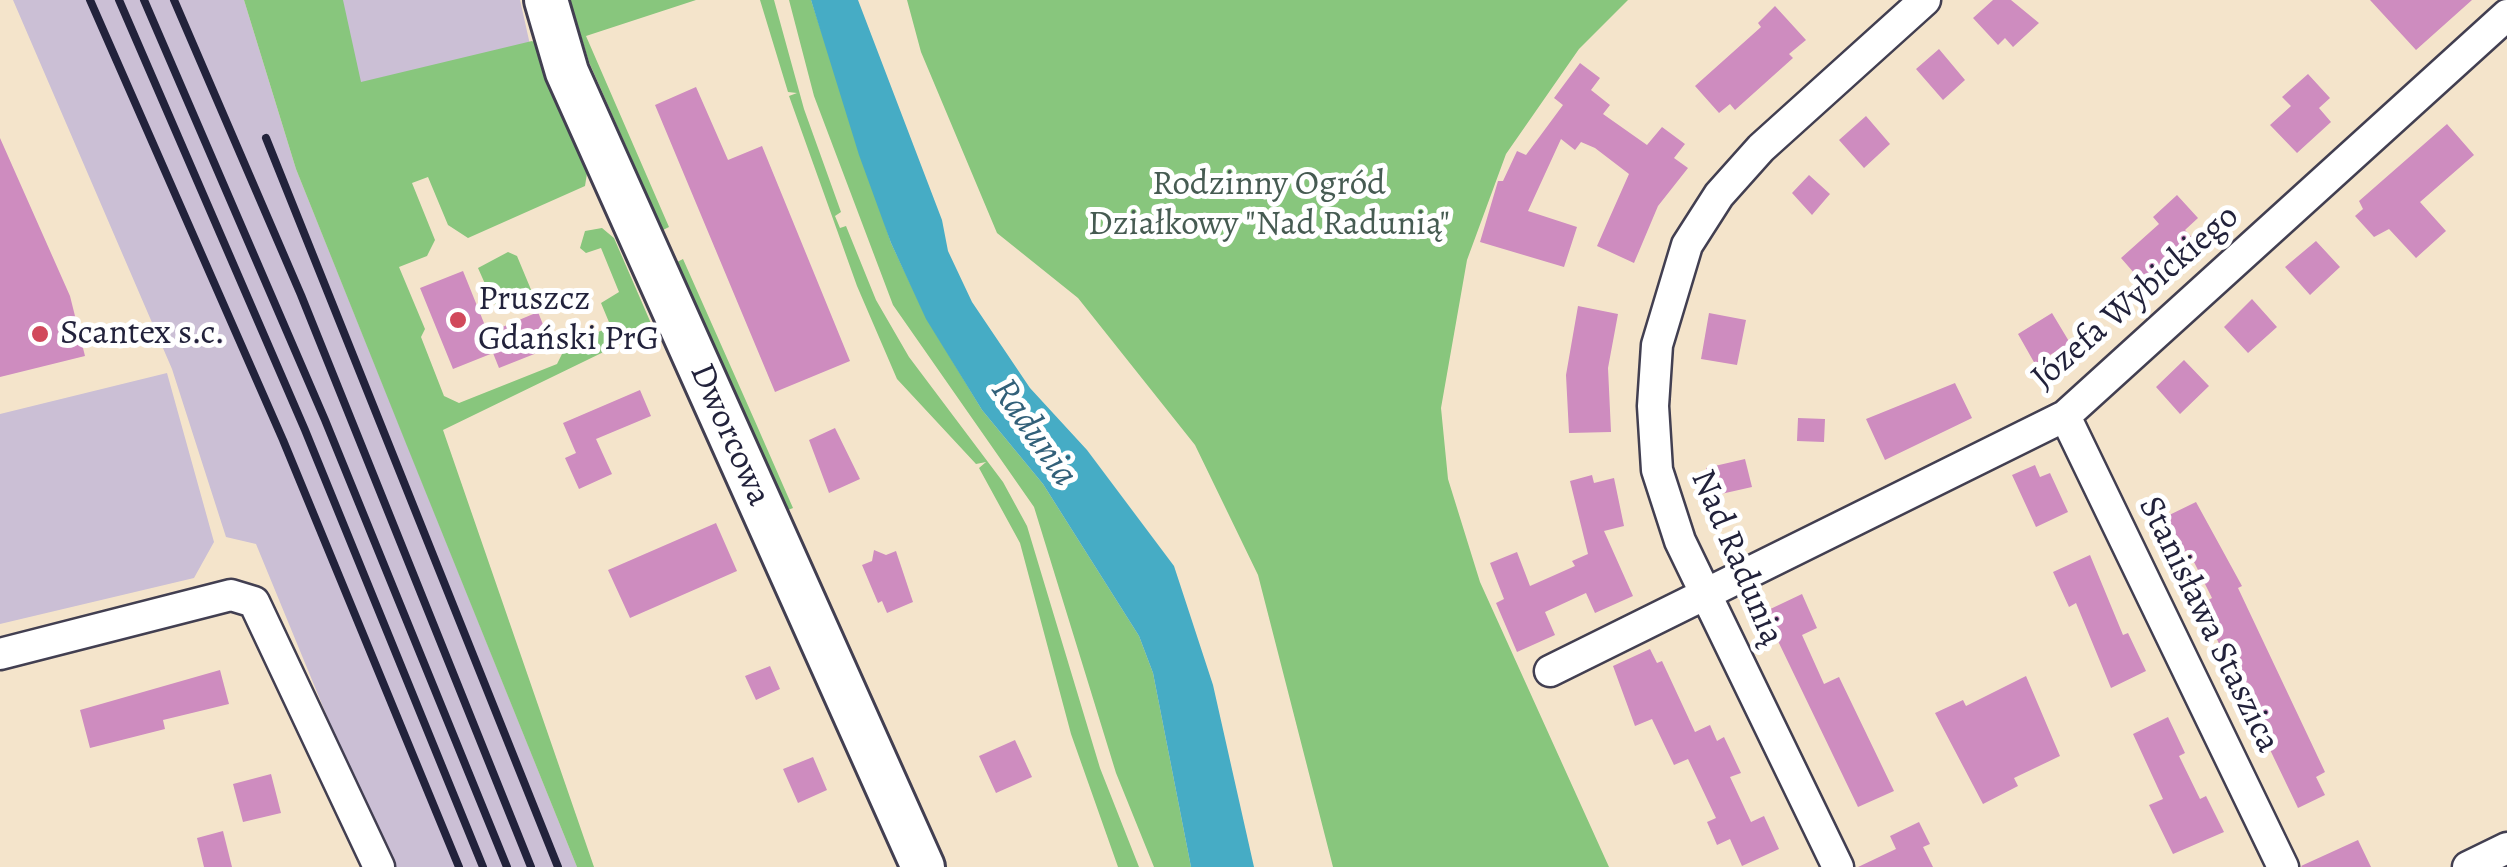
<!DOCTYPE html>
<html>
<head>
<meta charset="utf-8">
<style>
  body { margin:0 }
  canvas { display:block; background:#f4e4cb }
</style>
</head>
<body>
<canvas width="2507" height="867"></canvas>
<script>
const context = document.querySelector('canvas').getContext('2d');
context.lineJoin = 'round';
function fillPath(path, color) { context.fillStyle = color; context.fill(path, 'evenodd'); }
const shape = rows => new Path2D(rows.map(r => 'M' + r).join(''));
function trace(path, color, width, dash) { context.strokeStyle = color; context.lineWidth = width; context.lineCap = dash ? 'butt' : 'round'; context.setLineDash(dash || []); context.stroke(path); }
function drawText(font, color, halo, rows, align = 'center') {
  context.font = font + ' Alegreya,serif'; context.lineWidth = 10; context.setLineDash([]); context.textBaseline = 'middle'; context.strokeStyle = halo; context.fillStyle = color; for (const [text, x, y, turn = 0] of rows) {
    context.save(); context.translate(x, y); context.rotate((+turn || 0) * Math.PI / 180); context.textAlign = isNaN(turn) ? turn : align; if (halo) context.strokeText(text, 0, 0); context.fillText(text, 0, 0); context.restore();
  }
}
const industrial = shape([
  [13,0,244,0,296,169,577,867,389,867,256,544,226,537,172,369],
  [327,0,520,0,533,58,352,116],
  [167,373,214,542,194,578,0,624,0,414]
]);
const green = shape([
  [244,0,343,0,361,82,532,41,544,48,588,167,585,186,468,238,448,225,428,177,412,183,435,240,427,256,399,267,425,329,421,337,444,396,459,403,557,364,567,344,611,327,601,303,619,292,601,248,586,253,580,248,585,231,602,228,614,238,653,328,443,430,594,867,577,867,407,446,296,169],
  [570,0,696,0,586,36,669,227,663,230,589,62],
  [760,0,774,0,804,109,841,212,835,216,840,228,846,226,876,300,909,357,1003,482,1027,526,1100,768,1139,867,1118,867,1071,734,1020,543,979,468,986,462,976,464,897,379,857,286,789,96,797,93,788,92],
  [789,0,811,0,891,243,927,319,982,410,1043,484,1139,636,1153,673,1191,867,1154,867,1116,773,1034,507,893,305,814,96],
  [907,0,1628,0,1579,49,1506,154,1467,260,1441,408,1448,479,1480,582,1609,867,1333,867,1258,575,1195,445,1078,298,997,233,921,52],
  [508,252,517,256,532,292,526,303,510,308,494,304,478,268],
  [683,259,754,419,793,508,788,510,698,310,677,262]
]);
const water = shape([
  [811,0,858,0,942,220,948,251,972,302,1030,388,1087,450,1174,566,1213,685,1254,867,1191,867,1153,673,1139,636,1043,484,982,410,926,319,891,243,859,155]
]);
const building = shape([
  [1993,0,2011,0,2039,23,2013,47,2005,38,1998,45,1973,18],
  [2370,0,2472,0,2416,50],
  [1775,6,1806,40,1789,54,1793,58,1735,110,1730,104,1719,113,1695,86,1761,27,1758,23],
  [1939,49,1965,80,1943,100,1916,69],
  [1580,63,1600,78,1591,90,1610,105,1603,114,1647,145,1662,127,1685,144,1674,158,1688,168,1658,206,1634,263,1597,246,1629,174,1595,148,1581,142,1575,150,1561,139,1528,211,1577,227,1564,267,1480,242,1498,181,1503,181,1517,151,1526,155,1563,105,1554,98],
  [2308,74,2330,98,2319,108,2331,122,2297,153,2270,125,2291,106,2282,97],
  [696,87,728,160,762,146,850,361,775,392,655,105],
  [1866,116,1890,144,1864,168,1839,140],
  [2447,124,2474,155,2420,202,2446,231,2416,258,2389,229,2374,237,2355,216,2363,209,2359,201],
  [0,138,70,296,85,356,0,377],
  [1809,175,1830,194,1812,215,1792,193],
  [2177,195,2198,218,2185,230,2198,244,2148,289,2121,258,2159,224,2153,217],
  [2316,241,2340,267,2310,295,2285,267],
  [463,271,488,333,538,312,552,347,499,368,493,353,453,369,420,288],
  [2252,299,2277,327,2248,353,2224,327],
  [1578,306,1618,314,1608,368,1611,432,1569,433,1566,375],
  [1709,313,1746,320,1737,365,1701,359],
  [2052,313,2070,343,2035,364,2018,334],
  [2184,360,2209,386,2180,414,2156,387],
  [1955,383,1972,418,1885,460,1866,419],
  [640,390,651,416,596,439,612,474,579,489,565,458,576,453,563,423],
  [1798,418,1825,419,1824,442,1797,441],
  [835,428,860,479,829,493,809,440],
  [1745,459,1752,487,1712,496,1706,468],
  [2035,465,2040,477,2050,473,2068,512,2036,527,2012,475],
  [1592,475,1594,483,1614,478,1624,526,1604,531,1633,596,1595,613,1586,593,1545,612,1555,635,1517,652,1496,603,1504,599,1490,563,1517,552,1530,586,1575,566,1572,561,1588,554,1570,481],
  [2196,502,2242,586,2238,588,2325,772,2316,777,2325,795,2298,808,2200,604,2212,598,2188,550,2176,556,2159,520],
  [716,523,737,571,630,618,608,570],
  [874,550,886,555,896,551,913,602,887,613,882,601,878,603,862,565,872,561],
  [2090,555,2123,635,2128,633,2146,671,2111,688,2076,603,2069,607,2053,572],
  [1802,594,1817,628,1802,635,1824,684,1839,677,1894,791,1858,807,1764,612],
  [1650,649,1657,663,1662,661,1695,732,1710,725,1717,741,1724,737,1741,773,1730,777,1751,822,1764,816,1779,849,1742,866,1730,839,1717,845,1707,822,1716,818,1688,759,1674,765,1652,719,1635,726,1613,666],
  [770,666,780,689,756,700,745,676],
  [220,670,229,704,163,720,165,729,90,748,80,710],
  [2026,676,2060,756,2014,778,2018,786,1983,804,1935,713,1963,700,1966,706],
  [2168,717,2185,753,2179,756,2200,799,2206,796,2224,832,2173,854,2149,805,2163,799,2133,734],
  [1015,740,1032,777,996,793,979,756],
  [813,757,827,790,798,803,783,769],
  [271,774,281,813,243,822,233,784],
  [1919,822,1930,844,1923,847,1933,867,1858,867,1896,849,1890,836],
  [223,831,232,867,204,867,197,838],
  [2358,840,2371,867,2302,867,2301,866]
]);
const street = shape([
  [2065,416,2283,867],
  [0,654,231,595,254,602,379,867],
  [1550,671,2065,416,2507,15],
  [1838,867,1680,541,1657,470,1653,406,1657,345,1687,245,1719,195,1761,148,1925,0],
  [2468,867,2507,848]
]);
const secondary = shape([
  [546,0,567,72,923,867]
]);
const rail = shape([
  [90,0,283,440,459,867],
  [119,0,305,430,483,867],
  [144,0,325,420,507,867],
  [174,0,301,295,531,867],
  [266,138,558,867]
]);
const markers = [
  [458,320,10,"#d1495b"],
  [40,334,10,"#d1495b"]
];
const parkNames = [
  ["Rodzinny Ogród",1269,185],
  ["Działkowy \"Nad Radunią\"",1269,225]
];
const streetNames = [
  ["Józefa Wybickiego",2136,298,-41],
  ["Dworcowa",729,435,66],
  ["Nad Radunią",1736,558,67],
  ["Stanisława Staszica",2208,625,64]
];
const poiNames = [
  ["Pruszcz",478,300],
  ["Gdański PrG",478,340],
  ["Scantex s.c.",60,334]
];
const waterNames = [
  ["Radunia",1033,433,55]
];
fillPath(industrial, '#cbbfd5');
fillPath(green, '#88c67d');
fillPath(water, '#46acc5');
fillPath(building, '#ce8cbf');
trace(street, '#423f51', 35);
trace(secondary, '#423f51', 48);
trace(street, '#fff', 30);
trace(secondary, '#fff', 42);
trace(rail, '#22223b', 8);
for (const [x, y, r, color] of markers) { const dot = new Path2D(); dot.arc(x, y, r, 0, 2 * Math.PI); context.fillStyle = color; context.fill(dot); trace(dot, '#fff', 4); }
drawText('35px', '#465b52', '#fff', parkNames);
drawText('35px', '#22223b', '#fff', streetNames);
drawText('35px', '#22223b', '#fff', poiNames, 'left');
drawText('italic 38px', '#326079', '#fff', waterNames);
</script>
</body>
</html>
